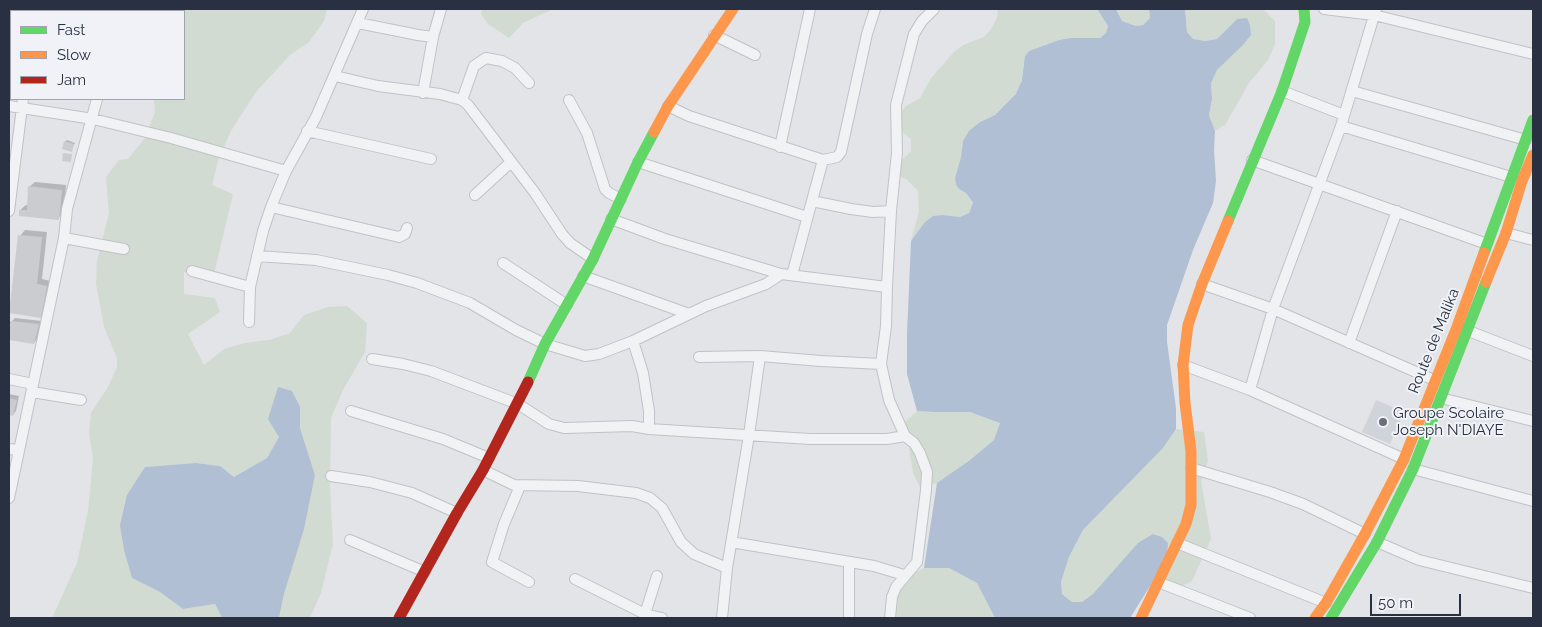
<!DOCTYPE html>
<html>
<head>
<meta charset="utf-8">
<style>
  body { margin:0 }
  #map { position:relative; width:1542px; height:627px; overflow:hidden; background:#e2e4e7; font-family:Raleway,sans-serif }
  canvas { display:block }
  .frame { position:absolute; inset:0; border:10px solid #283041; pointer-events:none }
  .legend { position:absolute; left:10px; top:10px; width:175px; height:90px; box-sizing:border-box; background:#f0f2f7; border:1px solid #a0a4ae; margin:0; padding:6px 9px; list-style:none; font-size:15px; color:#283041 }
  .legend li { display:flex; align-items:center; gap:10px; height:25px }
  .legend b { width:25px; border:1px solid #a0a4ae }
  .scale { position:absolute; left:1370px; top:594px; width:91px; height:22px; box-sizing:border-box; border:2px solid #283041; border-top:0; padding-left:6px; font-size:15px; line-height:18px; white-space:nowrap; color:#283041; -webkit-text-stroke:4px #f0f2f7; paint-order:stroke }
</style>
</head>
<body>
<div id="map">
<canvas width="1542" height="627"></canvas>
<div class="frame"></div>
<ul class="legend">
<li><b style="height:6px;background:#63d668"></b>Fast</li>
<li><b style="height:6px;background:#ff974d"></b>Slow</li>
<li><b style="height:6px;background:#b3261e"></b>Jam</li>
</ul>
<div class="scale">50 m</div>
</div>
<script>
const context = document.querySelector('canvas').getContext('2d');
context.lineJoin = 'round';
function fillPath(path, color) { context.fillStyle = color; context.fill(path, 'evenodd'); }
const shape = rows => new Path2D(rows.map(r => 'M' + r).join(''));
function trace(path, color, width, dash) { context.strokeStyle = color; context.lineWidth = width; context.lineCap = dash ? 'butt' : 'round'; context.setLineDash(dash || []); context.stroke(path); }
function drawText(font, color, halo, rows, align = 'center') {
  context.font = font + ' Raleway,sans-serif'; context.lineWidth = 4; context.setLineDash([]); context.textBaseline = 'middle'; context.strokeStyle = halo; context.fillStyle = color; for (const [text, x, y, turn = 0] of rows) {
    context.save(); context.translate(x, y); context.rotate((+turn || 0) * Math.PI / 180); context.textAlign = isNaN(turn) ? turn : align; if (halo) context.strokeText(text, 0, 0); context.fillText(text, 0, 0); context.restore();
  }
}
const built = shape([
  [1376,400,1404,412,1390,444,1362,432]
]);
const green = shape([
  [170,9,327,9,324,21,309,42,290,55,256,92,231,131,218,161,212,185,233,194,213,278,184,272,184,294,215,298,220,312,188,334,204,365,224,349,245,343,269,340,290,333,304,315,328,307,347,306,367,323,365,352,343,390,331,418,330,486,333,544,321,593,310,618,279,618,284,594,315,475,300,428,300,407,278,388,275,397,279,437,267,458,249,469,234,477,220,466,196,463,145,467,132,578,160,592,183,609,215,604,222,618,52,618,77,563,88,511,93,458,89,433,91,413,108,387,117,367,117,358,104,327,96,284,97,261,109,213,106,177,119,160,128,159,145,138,155,112,154,99,184,99,184,11,170,11],
  [482,9,553,9,523,23,509,38,488,24,481,14],
  [998,9,1097,9,1108,26,1106,33,1100,38,1070,38,1059,40,1029,51,1025,56,1022,80,1017,94,995,115,980,122,963,141,961,157,955,178,956,185,959,189,966,193,973,204,969,213,960,217,943,215,924,223,911,241,919,211,918,191,906,179,892,174,896,166,911,151,911,139,892,123,906,106,920,98,931,78,954,52,963,45,984,37,991,29,997,18],
  [1116,9,1149,9,1150,18,1143,25,1136,26,1122,21],
  [1185,9,1263,9,1275,21,1275,44,1268,60,1249,83,1225,125,1215,131,1209,115,1212,99,1211,83,1217,70,1242,46,1237,19,1217,39,1205,41,1192,39,1187,32],
  [917,411,934,412,970,412,1000,422,995,440,970,460,937,483,920,487,913,473,905,422],
  [1176,429,1204,432,1208,461,1201,481,1211,539,1192,581,1173,591,1152,583,1104,583,1093,595,1082,602,1072,602,1062,594,1061,582,1069,557,1083,530,1163,448],
  [924,568,949,568,977,583,995,618,884,618,890,589,906,577]
]);
const water = shape([
  [1097,9,1116,9,1122,21,1136,26,1143,25,1150,18,1149,9,1185,9,1187,32,1193,39,1205,41,1217,39,1237,19,1247,18,1250,25,1251,35,1242,46,1217,70,1211,83,1212,99,1209,115,1215,131,1214,150,1216,181,1213,203,1193,250,1167,325,1167,342,1176,408,1176,429,1163,448,1083,530,1069,557,1061,582,1062,594,1072,602,1082,602,1093,594,1138,543,1153,534,1162,537,1168,543,1167,554,1152,583,1130,618,995,618,977,583,949,568,924,568,937,483,970,460,994,440,1000,423,970,412,934,412,917,411,907,374,907,334,911,241,924,223,933,216,943,215,960,217,969,213,973,203,966,193,959,189,956,185,955,178,961,157,963,141,969,131,980,122,995,115,1016,94,1022,80,1025,56,1029,51,1059,40,1070,38,1100,38,1106,33,1108,26],
  [278,387,292,391,300,407,300,428,315,475,304,529,284,594,279,618,222,618,215,604,183,609,160,592,132,578,124,550,120,525,127,495,145,467,196,463,220,466,234,477,267,458,279,437,268,419]
]);
const shadow = shape([
  [67,140,75,143,71,150,65,142],
  [35,182,66,185,64,213,58,218,20,210,26,205,29,205,29,187],
  [25,230,47,232,42,279,51,281,46,312,41,317,20,236],
  [15,318,42,321,37,339,34,343,9,339,11,323,9,326,9,322,11,322],
  [9,394,19,396,16,411,13,415,9,414]
]);
const building = shape([
  [64,141,74,144,72,152,62,149],
  [63,153,72,154,71,162,62,161],
  [28,186,62,190,59,220,19,216,19,210,27,210],
  [18,235,42,237,37,284,47,286,41,318,9,313],
  [11,321,39,324,34,344,9,340],
  [9,398,17,400,13,416,9,415]
]);
const street = shape([
  [1324,9,1374,15,1533,54],
  [35,11,35,9],
  [113,11,113,9],
  [358,23,418,35,433,37],
  [714,35,755,55],
  [335,76,378,86,440,94,462,100,468,105,535,193,562,234,570,243,593,259],
  [1282,91,1344,115],
  [1352,91,1526,140],
  [423,93,433,37,441,9],
  [462,100,474,66,486,58,502,61,515,68,529,83],
  [569,100,587,133,605,189,609,193,621,199],
  [9,106,93,119,171,138,286,171],
  [668,106,689,116,823,160,837,157,841,152,867,34,875,9],
  [1341,126,1511,177],
  [307,131,431,159],
  [780,147,810,9],
  [1252,160,1487,244],
  [638,162,807,217],
  [475,195,511,162],
  [812,201,851,209,873,212,891,211],
  [271,207,399,237,405,234,407,228],
  [9,211,23,99],
  [611,219,665,239,781,274,887,287,891,211,897,153,896,105,914,34,922,21,934,9],
  [1506,233,1533,240],
  [64,238,124,249],
  [257,256,316,260,388,275,417,283,470,303,516,330,545,344,585,356,599,354,633,341,706,306,766,284,781,274],
  [503,263,567,305],
  [192,271,250,287],
  [792,275,823,160],
  [583,276,689,314],
  [1202,284,1273,309,1434,380],
  [887,287,886,326,881,364,889,400,905,436,914,443,920,453,927,472,926,490,917,562,896,587,892,597,890,618],
  [249,322,250,287,263,231,271,207,286,171,316,117,363,9],
  [1466,330,1533,356],
  [633,341,643,373,649,411,649,429],
  [1349,343,1397,211],
  [699,357,760,356,821,361,881,364],
  [372,359,403,364,431,371,518,404,549,424,564,428,632,426,649,429,810,439,887,439,905,436],
  [1183,365,1250,390,1404,459],
  [9,379,33,384],
  [1250,390,1273,309,1341,126,1376,9],
  [32,392,81,400],
  [1441,398,1533,421],
  [351,411,443,439,489,458],
  [9,449,19,450],
  [1191,468,1270,492,1303,504,1365,534],
  [1413,469,1533,501],
  [483,470,514,485,578,486,636,493,650,498,662,508,681,542,694,554,727,568],
  [331,476,370,482,412,493,457,513],
  [520,486,504,524,492,562,529,582],
  [9,498,64,238,67,209,97,99],
  [350,540,425,572],
  [731,542,874,566,904,575],
  [1377,542,1419,560,1533,588],
  [1177,543,1326,603],
  [657,576,645,614,662,618],
  [575,579,645,614],
  [1158,582,1250,618],
  [722,618,727,568,749,435,760,356],
  [849,618,849,563]
]);
const fast = shape([
  [1228,221,1282,91,1305,22,1304,9],
  [1484,253,1533,120],
  [528,382,545,344,593,259,638,162,654,132],
  [1331,618,1377,542,1413,469,1486,282]
]);
const slow = shape([
  [654,132,668,106,733,9],
  [1486,282,1506,233,1522,181,1533,155],
  [1141,618,1186,524,1191,505,1191,451,1185,403,1183,365,1188,325,1202,284,1228,221],
  [1315,618,1326,603,1365,534,1404,459,1457,327,1484,253]
]);
const jam = shape([
  [399,618,457,513,483,470,528,382]
]);
const markers = [
  [1383,422,5,"#696f7b"]
];
const streetNames = [
  ["Route de Malika",1434,341,-68]
];
const poiNames = [
  ["Groupe Scolaire",1393,413],
  ["Joseph N'DIAYE",1393,430]
];
fillPath(built, '#d0d3da');
fillPath(green, '#d2dbd2');
fillPath(water, '#b0bfd3');
fillPath(shadow, '#0003');
fillPath(building, '#cacccf');
trace(street, '#c0c2c5', 12);
trace(street, '#f1f2f4', 10);
trace(fast, '#63d668', 11);
trace(slow, '#ff974d', 11);
trace(jam, '#b3261e', 11);
for (const [x, y, r, color] of markers) { const dot = new Path2D(); dot.arc(x, y, r, 0, 2 * Math.PI); context.fillStyle = color; context.fill(dot); trace(dot, '#f0f2f7', 2); }
drawText('15px', '#283041', '#f0f2f7', streetNames);
drawText('15px', '#283041', '#f0f2f7', poiNames, 'left');
</script>
</body>
</html>
